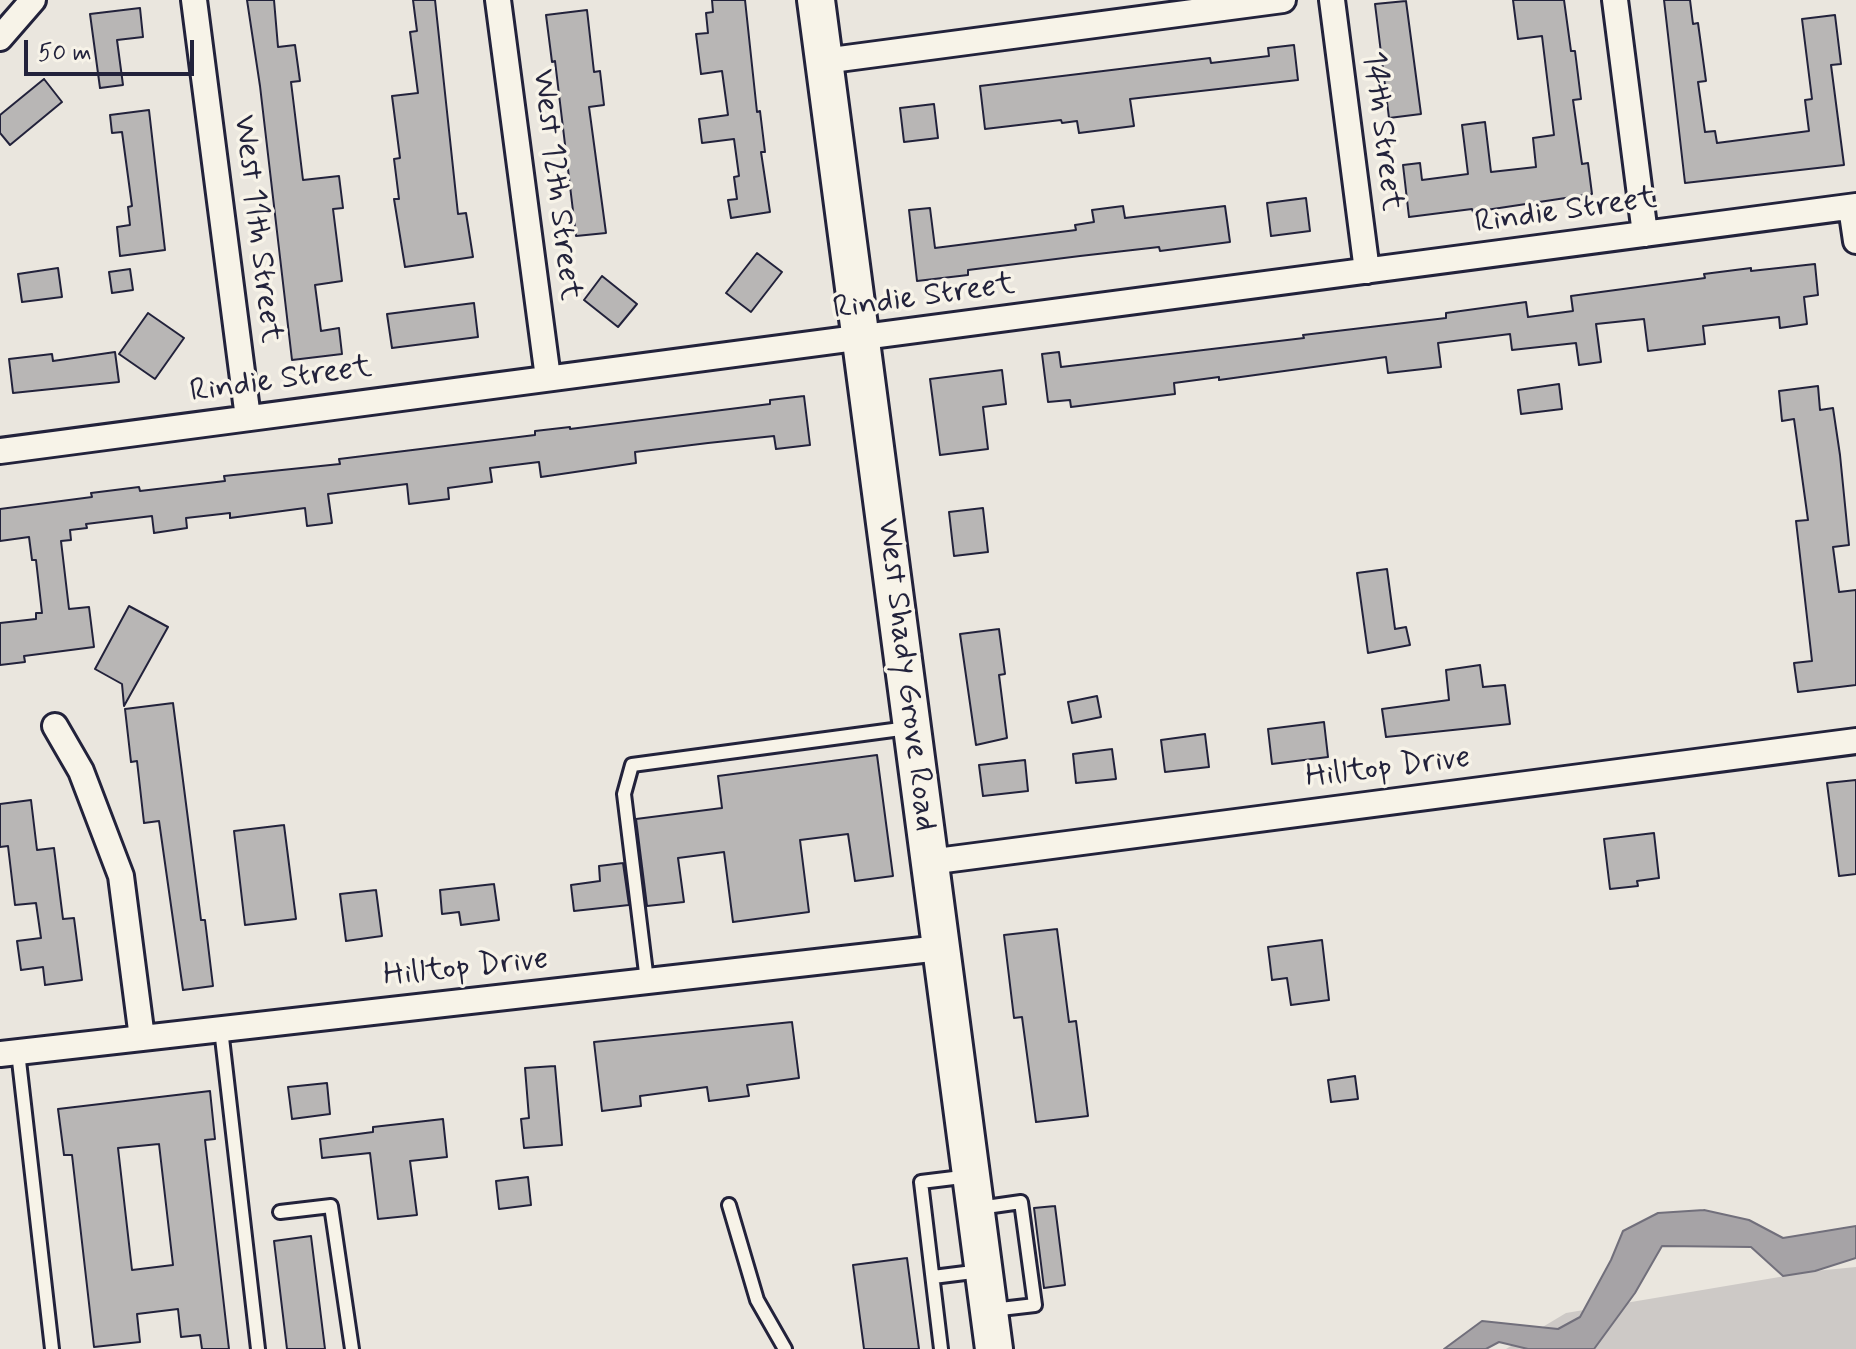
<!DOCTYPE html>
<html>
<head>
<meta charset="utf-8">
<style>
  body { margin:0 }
  #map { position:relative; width:1856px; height:1349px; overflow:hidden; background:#eae6de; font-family:Mynerve,sans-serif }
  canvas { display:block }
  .scale { position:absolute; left:24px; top:40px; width:170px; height:36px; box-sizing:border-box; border:4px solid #22223b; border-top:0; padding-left:10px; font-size:24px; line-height:28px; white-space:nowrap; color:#22223b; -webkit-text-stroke:6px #f7f3e8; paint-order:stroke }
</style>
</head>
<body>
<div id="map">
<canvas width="1856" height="1349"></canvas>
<div class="scale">50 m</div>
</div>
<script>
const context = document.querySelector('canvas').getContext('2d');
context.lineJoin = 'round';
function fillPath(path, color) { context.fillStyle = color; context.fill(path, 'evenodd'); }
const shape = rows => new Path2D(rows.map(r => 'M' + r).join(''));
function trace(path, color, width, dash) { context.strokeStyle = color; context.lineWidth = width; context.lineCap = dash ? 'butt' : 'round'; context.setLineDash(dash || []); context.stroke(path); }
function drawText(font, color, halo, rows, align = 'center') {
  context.font = font + ' Mynerve,sans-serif'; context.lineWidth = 7; context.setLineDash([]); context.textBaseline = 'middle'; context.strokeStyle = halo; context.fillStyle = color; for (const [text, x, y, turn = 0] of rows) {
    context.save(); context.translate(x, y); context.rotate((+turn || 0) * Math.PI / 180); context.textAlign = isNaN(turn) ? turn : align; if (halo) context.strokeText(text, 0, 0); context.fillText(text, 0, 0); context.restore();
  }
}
const green = shape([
  [1856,1267,1856,1349,1506,1349,1566,1313,1815,1271]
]);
const water = shape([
  [1704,1210,1749,1220,1783,1238,1856,1226,1856,1258,1815,1271,1783,1276,1751,1247,1662,1246,1635,1293,1594,1349,1528,1349,1499,1342,1486,1349,1444,1349,1482,1321,1558,1329,1580,1317,1611,1260,1623,1231,1658,1213,1704,1210]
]);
const building = shape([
  [247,0,274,0,278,47,295,45,300,81,291,82,303,180,339,176,343,208,333,209,342,281,315,285,321,331,339,328,342,354,292,360,260,86,247,0],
  [413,0,435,0,458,214,466,213,473,257,405,267,394,199,399,199,394,159,400,158,392,96,418,93,410,32,417,31,413,0],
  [712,0,745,0,757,112,760,111,765,152,761,152,770,212,731,218,728,200,737,199,734,177,739,176,734,139,702,143,699,119,728,115,722,71,701,74,696,34,708,33,706,13,713,12,712,0],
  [1513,0,1564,0,1571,51,1575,51,1581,99,1573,100,1582,164,1588,163,1592,194,1473,212,1472,209,1409,217,1403,165,1420,163,1422,180,1468,174,1462,125,1485,122,1491,172,1536,167,1533,138,1554,135,1542,36,1518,39,1513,0],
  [1664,0,1690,0,1693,24,1698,23,1706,81,1698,82,1705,132,1715,131,1717,143,1809,131,1805,100,1812,99,1802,19,1835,15,1841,64,1831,65,1844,165,1685,183,1664,0],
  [1406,1,1421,114,1389,118,1375,4,1406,1],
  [140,8,143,37,117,40,123,85,100,88,90,14,140,8],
  [587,10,594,72,600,71,604,105,589,107,606,233,576,236,555,61,552,62,546,15,587,10],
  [1294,45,1298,80,1130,99,1134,126,1079,133,1077,121,1062,123,1061,120,985,129,980,86,1210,58,1211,63,1269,56,1268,48,1294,45],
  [44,79,62,102,10,145,0,133,0,115,44,79],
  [934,104,938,138,904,142,900,108,934,104],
  [149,110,165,250,120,256,117,227,130,225,128,207,132,206,122,132,112,133,110,115,149,110],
  [1306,198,1310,231,1271,236,1267,203,1306,198],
  [1123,206,1125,218,1225,206,1230,242,1160,251,1159,247,1080,256,968,270,968,275,917,281,909,210,930,208,935,248,1076,230,1075,225,1094,222,1092,210,1123,206],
  [757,253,782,272,751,312,726,293,757,253],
  [1815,264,1818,295,1804,297,1807,324,1780,328,1779,317,1703,326,1705,344,1648,351,1644,319,1596,324,1601,362,1579,365,1576,343,1512,350,1510,334,1438,343,1441,367,1388,373,1386,357,1219,380,1219,377,1174,383,1175,394,1071,407,1070,400,1048,402,1042,354,1059,352,1061,367,1304,338,1303,335,1446,318,1446,313,1526,302,1528,317,1573,311,1571,296,1705,278,1704,274,1751,268,1751,271,1815,264],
  [58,268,62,297,22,302,18,274,58,268],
  [130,269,133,290,112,293,109,272,130,269],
  [602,276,637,304,618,327,584,300,602,276],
  [474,303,478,337,392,348,387,314,474,303],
  [148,313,184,338,155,379,119,354,148,313],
  [115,352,119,382,13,393,9,359,52,354,53,361,115,352],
  [1002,370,1006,404,983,407,988,449,940,455,930,379,1002,370],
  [1559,384,1562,409,1521,414,1518,390,1559,384],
  [1818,386,1820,410,1833,408,1840,455,1849,545,1833,547,1839,592,1856,590,1856,685,1798,692,1794,663,1812,661,1796,521,1808,520,1794,419,1782,421,1779,391,1818,386],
  [804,396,810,445,776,449,774,436,708,443,635,452,636,463,541,477,539,462,490,468,492,482,448,488,449,499,409,504,407,484,328,494,332,523,307,526,305,508,230,518,230,513,186,518,187,528,154,533,152,516,86,524,87,528,70,530,71,540,61,541,69,609,89,607,94,647,24,656,25,662,0,665,0,623,36,619,36,613,42,613,36,560,32,560,29,537,0,541,0,509,92,497,91,493,139,487,140,491,225,481,224,476,340,464,339,459,535,435,535,431,570,427,570,429,770,404,770,400,804,396],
  [983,508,988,552,954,556,949,512,983,508],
  [1387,569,1395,629,1406,627,1410,645,1368,653,1357,573,1387,569],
  [129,606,168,627,124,706,122,684,95,669,129,606],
  [999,629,1005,674,999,675,1007,738,976,745,960,634,999,629],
  [1480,665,1483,687,1505,685,1510,724,1386,737,1382,709,1449,700,1446,670,1480,665],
  [1097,696,1101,717,1072,723,1068,702,1097,696],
  [173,703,201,920,205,920,213,986,183,990,159,821,144,823,137,761,131,762,125,709,173,703],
  [1324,722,1328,757,1272,764,1268,729,1324,722],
  [1205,734,1209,767,1165,772,1161,740,1205,734],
  [1112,749,1116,779,1076,783,1073,754,1112,749],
  [877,755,893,876,855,881,848,834,800,840,809,912,733,922,724,852,678,858,684,902,647,906,636,819,722,808,718,776,877,755],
  [1025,760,1028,791,983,796,979,765,1025,760],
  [1856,780,1856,874,1839,876,1827,783,1856,780],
  [31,800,37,850,54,848,63,919,74,918,82,980,45,985,43,967,21,970,17,941,41,938,36,903,15,905,8,846,0,847,0,804,31,800],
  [284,825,296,919,245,925,234,831,284,825],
  [1654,833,1659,878,1637,881,1638,886,1610,889,1604,839,1654,833],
  [623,863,629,905,574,911,571,885,600,881,599,866,623,863],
  [494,884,499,920,461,925,459,912,442,914,440,890,494,884],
  [376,890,382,936,346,941,340,894,376,890],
  [1057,929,1069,1022,1076,1021,1088,1116,1036,1122,1022,1017,1014,1018,1004,935,1057,929],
  [1322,940,1329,1000,1291,1005,1287,978,1272,980,1268,947,1322,940],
  [792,1022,799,1078,747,1085,749,1096,709,1101,707,1087,640,1096,641,1106,602,1111,594,1042,792,1022],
  [555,1066,562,1145,524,1148,521,1119,529,1118,525,1068,555,1066],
  [1355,1076,1358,1099,1331,1102,1328,1080,1355,1076],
  [327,1083,330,1114,292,1119,288,1087,327,1083],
  [210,1091,215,1139,205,1140,229,1349,202,1349,200,1335,181,1337,178,1309,137,1314,140,1342,94,1347,72,1155,64,1155,58,1109,210,1091],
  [159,1144,173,1265,132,1270,118,1148,159,1144],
  [443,1119,447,1157,410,1161,417,1215,378,1219,370,1153,322,1158,320,1139,373,1132,373,1127,443,1119],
  [528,1177,531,1205,499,1209,496,1181,528,1177],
  [1055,1206,1065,1285,1044,1288,1034,1208,1055,1206],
  [311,1236,325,1349,287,1349,274,1241,311,1236],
  [907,1258,919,1349,864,1349,853,1265,907,1258]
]);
const service = shape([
  [647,981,624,794,632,765,908,728],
  [221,1029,258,1349],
  [18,1052,52,1349],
  [729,1205,757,1300,785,1349],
  [979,1208,1021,1202,1035,1305,992,1310],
  [280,1212,331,1206,352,1349],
  [933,1277,981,1271],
  [941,1349,921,1182,970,1176]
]);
const minor = shape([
  [194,0,248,418],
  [498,0,548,378],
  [1332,0,1367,271],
  [1615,0,1645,234],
  [0,38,33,0],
  [824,61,1283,0],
  [1851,207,1856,241],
  [0,451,1856,206],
  [55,726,81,771,121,876,142,1038],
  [929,862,1856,741],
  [0,1054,940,948]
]);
const secondary = shape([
  [816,0,994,1349]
]);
const streetNames = [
  ["14th Street",1381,131,83],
  ["West 12th Street",555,185,83],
  ["Rindie Street",1566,212,-8],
  ["West 11th Street",256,229,83],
  ["Rindie Street",924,298,-8],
  ["Rindie Street",281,381,-8],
  ["West Shady Grove Road",905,675,83],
  ["Hilltop Drive",1388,769,-7],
  ["Hilltop Drive",466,969,-6]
];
fillPath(green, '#cdc9c6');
fillPath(water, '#a6a3a6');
trace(water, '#716f7b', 2);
fillPath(building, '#b8b6b5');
trace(building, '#22223b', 2);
trace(service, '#22223b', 18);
trace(minor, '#22223b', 30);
trace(secondary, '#22223b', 42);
trace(service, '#f7f3e8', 12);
trace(minor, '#f7f3e8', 24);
trace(secondary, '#f7f3e8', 36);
drawText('32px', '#22223b', '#f7f3e8', streetNames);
</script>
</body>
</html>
